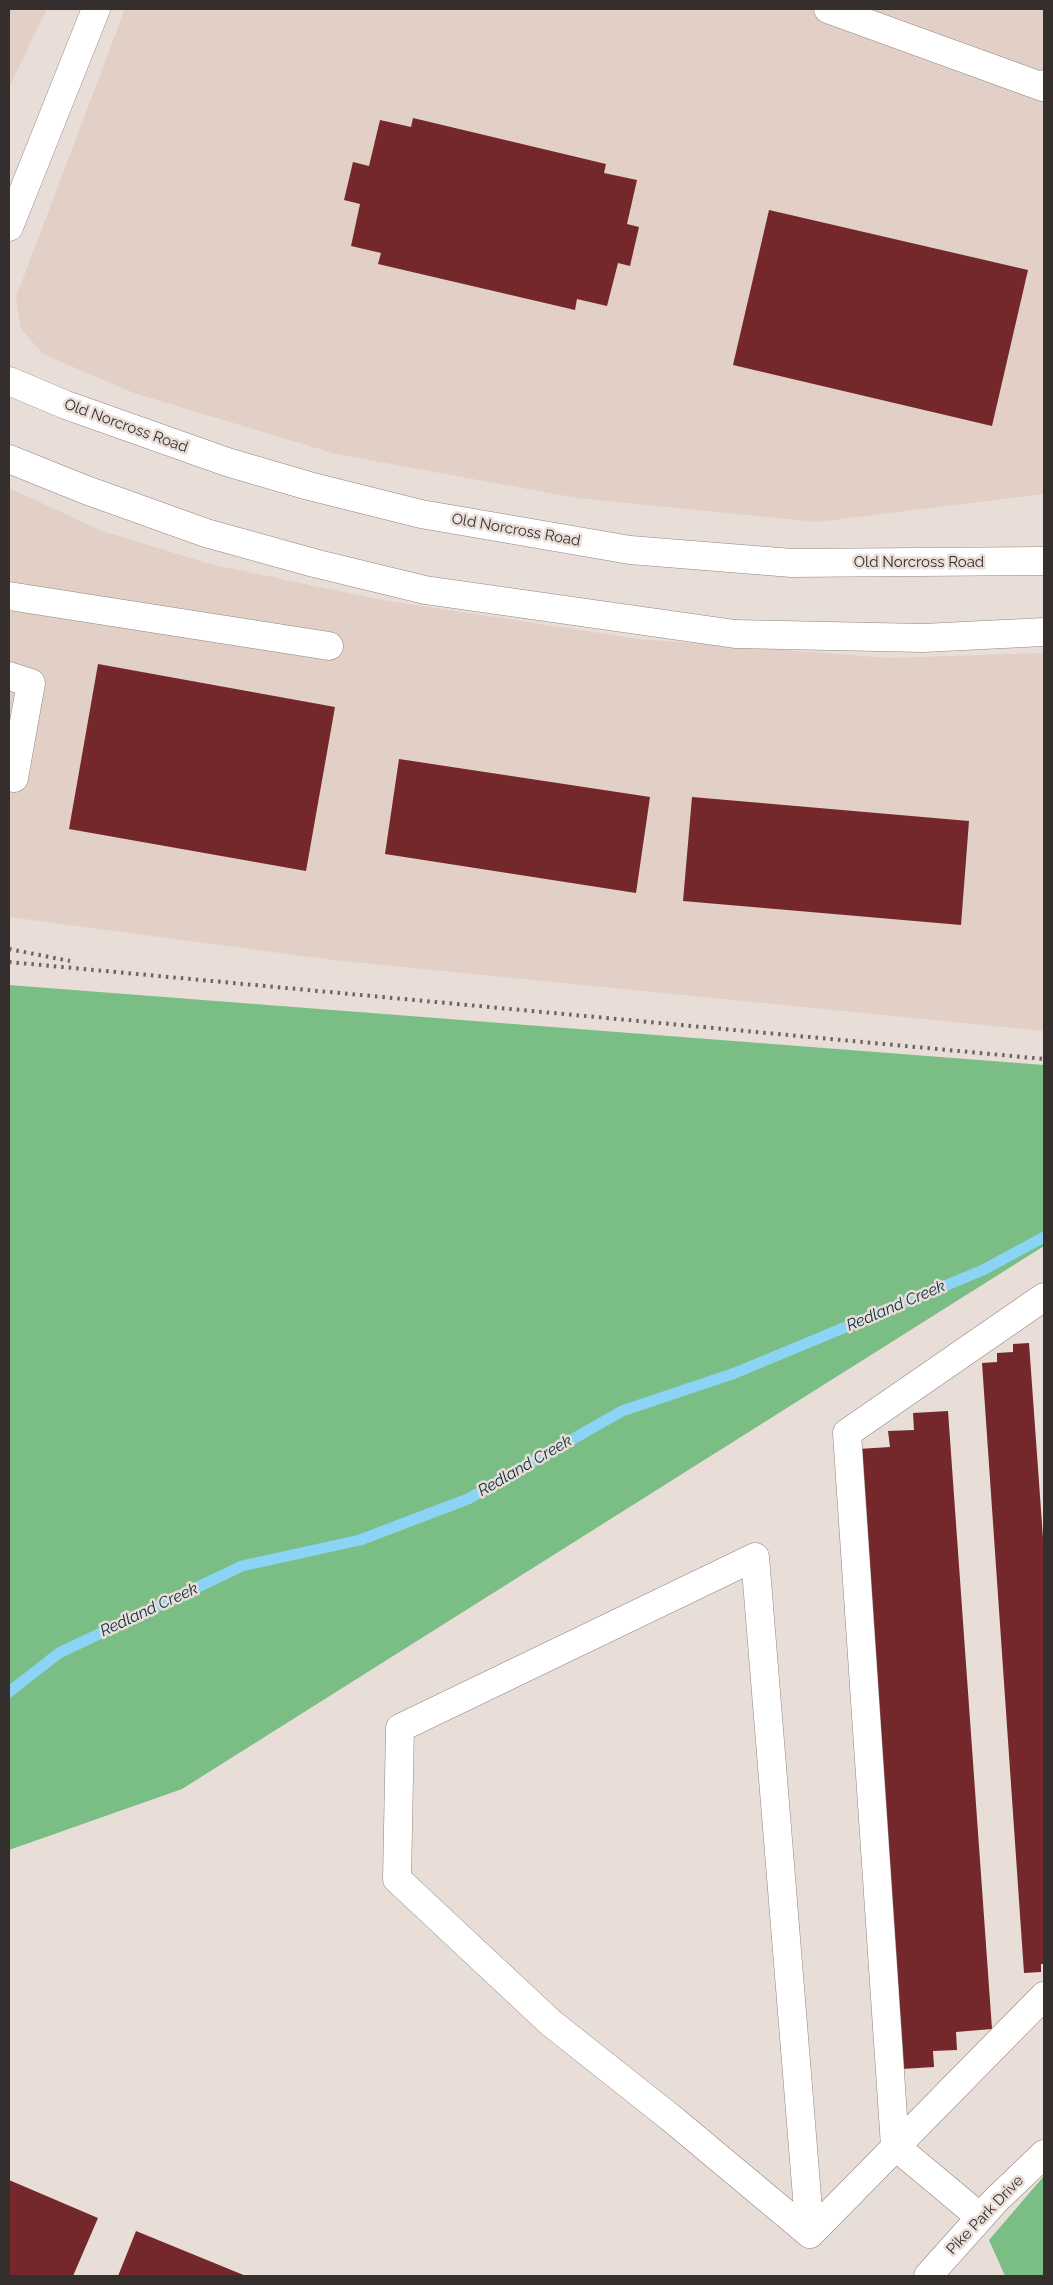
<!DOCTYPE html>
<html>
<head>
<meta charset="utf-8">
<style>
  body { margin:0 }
  #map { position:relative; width:1053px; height:2285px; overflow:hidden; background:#e9ddd8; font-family:Raleway,sans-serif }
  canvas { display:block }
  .frame { position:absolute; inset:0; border:10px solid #342f2d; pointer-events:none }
</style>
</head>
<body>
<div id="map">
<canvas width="1053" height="2285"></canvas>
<div class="frame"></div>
</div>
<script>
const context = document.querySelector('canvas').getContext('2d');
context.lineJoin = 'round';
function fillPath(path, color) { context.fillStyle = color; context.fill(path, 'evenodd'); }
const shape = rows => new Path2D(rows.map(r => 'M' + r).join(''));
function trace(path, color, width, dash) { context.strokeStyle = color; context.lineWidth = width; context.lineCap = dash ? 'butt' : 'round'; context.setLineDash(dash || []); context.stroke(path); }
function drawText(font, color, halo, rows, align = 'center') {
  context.font = font + ' Raleway,sans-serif'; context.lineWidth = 5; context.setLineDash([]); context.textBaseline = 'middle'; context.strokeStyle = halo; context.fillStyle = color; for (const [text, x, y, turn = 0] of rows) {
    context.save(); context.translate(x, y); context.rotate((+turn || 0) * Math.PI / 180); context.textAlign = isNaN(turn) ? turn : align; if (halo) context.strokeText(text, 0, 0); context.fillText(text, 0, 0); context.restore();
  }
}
const built = shape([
  [9,9,47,9,9,87],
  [125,9,1044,9,1044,494,817,522,577,498,336,454,134,393,43,354,21,329,16,297],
  [9,488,102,531,210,564,376,599,639,639,889,658,1044,653,1044,1031,333,960,9,917]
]);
const forest = shape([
  [9,985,1044,1065,1044,1246,182,1789,9,1850],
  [1044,2176,1044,2276,1005,2276,989,2240]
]);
const stream = shape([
  [9,1692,59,1653,242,1566,360,1540,468,1499,622,1411,735,1373,983,1270,1044,1237]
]);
const building = shape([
  [413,118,606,164,604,173,637,180,627,224,639,227,630,266,618,263,607,306,577,299,575,310,378,264,381,253,351,246,360,204,344,200,353,162,369,166,380,120,411,127],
  [769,210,1028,270,992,426,733,365],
  [98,664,335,707,306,871,69,829],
  [399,759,650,797,636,893,385,854],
  [692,797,969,821,961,925,683,901],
  [1029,1343,1044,1552,1044,1964,1041,1964,1041,1972,1024,1973,982,1363,997,1362,997,1353,1013,1352,1013,1344],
  [948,1411,992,2029,956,2032,957,2050,933,2051,934,2067,902,2069,858,1449,890,1447,888,1431,914,1430,913,1413],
  [9,2180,98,2218,73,2276,9,2276],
  [136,2231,246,2276,118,2276]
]);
const minor = shape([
  [828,9,1043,87,1044,84],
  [9,227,96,9],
  [9,596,329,646],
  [9,676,31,683,14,778],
  [980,2217,895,2146,847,1433,1044,1297],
  [810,2234,755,1557,400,1728,397,1879,551,2023,671,2118,810,2234,1044,1996],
  [928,2276,995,2201,1044,2154]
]);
const major = shape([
  [9,381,66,405,227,462,309,486,421,514,630,550,792,563,1044,561],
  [9,459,86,490,206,533,314,563,425,590,735,634,923,638,1044,632]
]);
const rail = shape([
  [9,949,70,961],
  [9,962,1044,1059]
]);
const streetNames = [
  ["Old Norcross Road",126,426,20],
  ["Old Norcross Road",516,530,10],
  ["Old Norcross Road",919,562],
  ["Pike Park Drive",985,2215,-46]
];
const waterNames = [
  ["Redland Creek",896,1306,-23],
  ["Redland Creek",525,1466,-30],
  ["Redland Creek",149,1610,-25]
];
fillPath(built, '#e2cfc6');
fillPath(forest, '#7abe85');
trace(stream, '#8cd4f5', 11);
fillPath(building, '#74282b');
trace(minor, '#908581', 29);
trace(major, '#908581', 29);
trace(minor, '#fff', 28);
trace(major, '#fff', 28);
trace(rail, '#6c6562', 4, [2.5, 5]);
drawText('15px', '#342f2d', '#e9ddd8', streetNames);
drawText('italic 16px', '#012f3f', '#e9ddd8', waterNames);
</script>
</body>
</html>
